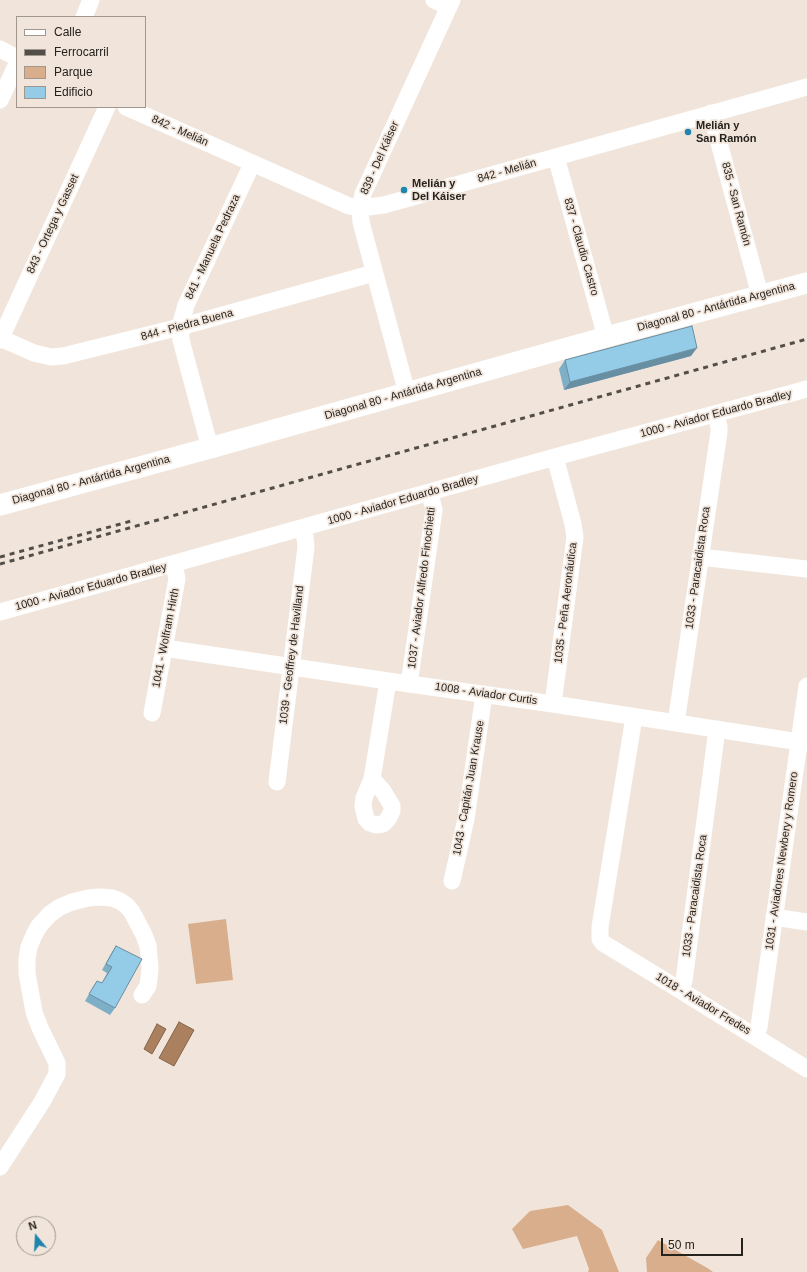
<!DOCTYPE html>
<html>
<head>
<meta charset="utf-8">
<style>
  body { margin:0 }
  #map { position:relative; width:807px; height:1272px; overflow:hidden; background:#f1e5db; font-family:Arial,sans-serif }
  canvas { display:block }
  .legend { position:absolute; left:16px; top:16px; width:130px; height:92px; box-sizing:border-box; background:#f1e5db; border:1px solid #a0978f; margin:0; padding:5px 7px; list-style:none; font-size:12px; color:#26221e }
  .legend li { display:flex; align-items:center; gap:8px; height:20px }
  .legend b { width:20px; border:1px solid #a0978f }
  .north { position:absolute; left:16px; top:1216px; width:40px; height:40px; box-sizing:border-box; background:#f1e5db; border:1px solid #a0978f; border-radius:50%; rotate:342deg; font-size:11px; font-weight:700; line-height:16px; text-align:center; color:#26221e }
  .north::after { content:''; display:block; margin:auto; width:14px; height:18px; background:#1e85ae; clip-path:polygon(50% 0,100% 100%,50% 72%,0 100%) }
  .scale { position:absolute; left:661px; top:1238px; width:82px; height:18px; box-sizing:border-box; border:2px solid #26221e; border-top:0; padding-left:5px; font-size:12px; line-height:14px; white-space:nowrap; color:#26221e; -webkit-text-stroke:3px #f1e5db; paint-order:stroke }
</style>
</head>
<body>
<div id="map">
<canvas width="807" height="1272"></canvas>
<ul class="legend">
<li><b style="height:5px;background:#fff"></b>Calle</li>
<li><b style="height:5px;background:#544e49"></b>Ferrocarril</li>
<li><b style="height:11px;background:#d8ae8c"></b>Parque</li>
<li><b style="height:11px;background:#94cbe7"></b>Edificio</li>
</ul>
<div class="north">N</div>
<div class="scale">50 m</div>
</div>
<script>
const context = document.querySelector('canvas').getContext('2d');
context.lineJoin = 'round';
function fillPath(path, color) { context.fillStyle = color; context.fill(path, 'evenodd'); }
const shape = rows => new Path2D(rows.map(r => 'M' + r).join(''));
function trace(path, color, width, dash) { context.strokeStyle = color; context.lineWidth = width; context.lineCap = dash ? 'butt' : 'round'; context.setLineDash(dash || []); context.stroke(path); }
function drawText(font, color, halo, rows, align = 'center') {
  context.font = font + ' Arial,sans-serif'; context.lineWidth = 3.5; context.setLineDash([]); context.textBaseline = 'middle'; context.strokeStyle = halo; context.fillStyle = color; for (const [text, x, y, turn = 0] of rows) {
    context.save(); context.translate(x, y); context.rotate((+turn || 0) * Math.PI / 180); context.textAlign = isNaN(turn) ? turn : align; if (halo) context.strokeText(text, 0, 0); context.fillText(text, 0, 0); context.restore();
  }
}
const green = shape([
  [226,919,233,980,196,984,188,924],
  [568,1205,602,1230,619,1272,588,1272,589,1269,577,1236,523,1249,512,1229,530,1211],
  [658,1240,709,1269,713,1272,647,1272,646,1258]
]);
const water = shape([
  [179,1022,194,1030,174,1066,159,1058,179,1022],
  [157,1024,166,1029,152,1054,144,1049,157,1024]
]);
const minor = shape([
  [434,0,449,7],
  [84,17,91,0],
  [0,49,17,58],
  [0,100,17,64],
  [126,107,349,206,360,208,384,205,807,87],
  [711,113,760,295],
  [556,157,606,337],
  [0,338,34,353,51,357,63,356,180,327,374,273],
  [0,340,107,107],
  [407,393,361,222,360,208,363,194,452,0],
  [210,448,181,340,180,327,186,305,252,164],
  [700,557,807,569],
  [0,612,555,457,807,389],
  [164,648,388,681,553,704,807,743],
  [409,684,434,510,430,493],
  [553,704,575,537,573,524,555,457],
  [152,713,177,579,174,564],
  [634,717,600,927,600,939,603,943,680,990,807,1069],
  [676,723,719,432,719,427,716,414],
  [372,779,383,791,392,806,392,811,388,819,383,824,376,825,370,823,366,819,363,806,364,798,372,779,388,681],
  [277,782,306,547,304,528],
  [452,881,466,819,484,694],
  [774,917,807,922],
  [680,990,684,981,717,729],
  [755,1036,759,1027,807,686],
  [0,1167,42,1102,57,1074,57,1063,40,1028,34,1012,27,973,27,959,29,947,34,935,39,926,50,914,60,907,72,902,88,898,100,897,112,898,120,901,127,906,132,912,144,935,148,946,150,968,149,978,148,986,142,995]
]);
const major = shape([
  [0,505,210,448,606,337,807,283]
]);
const rail = shape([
  [0,557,135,520],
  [0,564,807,339]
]);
const wall = shape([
  [691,356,564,390,559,369,565,360],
  [116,946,115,1008,110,1015,85,1001,93,987,97,981,102,983,107,973,102,970,112,952]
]);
const shadedWall = shape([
  [697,348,691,356,564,390,570,382]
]);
const building = shape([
  [692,326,697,348,570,382,565,360,692,326],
  [116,946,142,959,115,1008,89,994,97,981,102,983,112,967,106,964,116,946]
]);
const markers = [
  [688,132,4,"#1e85ae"],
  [404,190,4,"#1e85ae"]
];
const poiNames = [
  ["Melián y",696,126],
  ["San Ramón",696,139],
  ["Melián y",412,184],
  ["Del Káiser",412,197]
];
const streetNames = [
  ["842 - Melián",180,131,24],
  ["839 - Del Káiser",380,158,-66],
  ["842 - Melián",507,171,-16],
  ["835 - San Ramón",736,204,75],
  ["843 - Ortega y Gasset",53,224,-65],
  ["841 - Manuela Pedraza",213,247,-65],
  ["837 - Claudio Castro",581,247,74],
  ["Diagonal 80 - Antártida Argentina",716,307,-15],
  ["844 - Piedra Buena",187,325,-15],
  ["Diagonal 80 - Antártida Argentina",403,394,-16],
  ["1000 - Aviador Eduardo Bradley",716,414,-15],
  ["Diagonal 80 - Antártida Argentina",91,480,-15],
  ["1000 - Aviador Eduardo Bradley",403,500,-16],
  ["1033 - Paracaidista Roca",698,568,-82],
  ["1000 - Aviador Eduardo Bradley",91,587,-15],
  ["1037 - Aviador Alfredo Finochietti",422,588,-83],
  ["1035 - Peña Aeronáutica",566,603,-83],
  ["1041 - Wolfram Hirth",166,638,-79],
  ["1039 - Geoffrey de Havilland",292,655,-83],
  ["1008 - Aviador Curtis",486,694,8],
  ["1043 - Capitán Juan Krause",469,788,-80],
  ["1031 - Aviadores Newbery y Romero",782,861,-82],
  ["1033 - Paracaidista Roca",695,896,-82],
  ["1018 - Aviador Fredes",703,1004,31]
];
fillPath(green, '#d8ae8c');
fillPath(water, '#aa805f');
trace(water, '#82644c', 1);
trace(minor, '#fff', 17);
trace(major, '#fff', 21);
trace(rail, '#544e49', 3, [5, 5]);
fillPath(wall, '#7fafc7');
fillPath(shadedWall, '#688ea2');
fillPath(building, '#94cbe7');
trace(building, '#688ea2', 1);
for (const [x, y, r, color] of markers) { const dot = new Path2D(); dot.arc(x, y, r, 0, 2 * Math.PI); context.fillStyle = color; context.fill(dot); trace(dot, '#f1e5db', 1.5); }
drawText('bold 11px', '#26221e', '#f1e5db', poiNames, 'left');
drawText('11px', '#26221e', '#f1e5db', streetNames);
</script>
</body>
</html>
